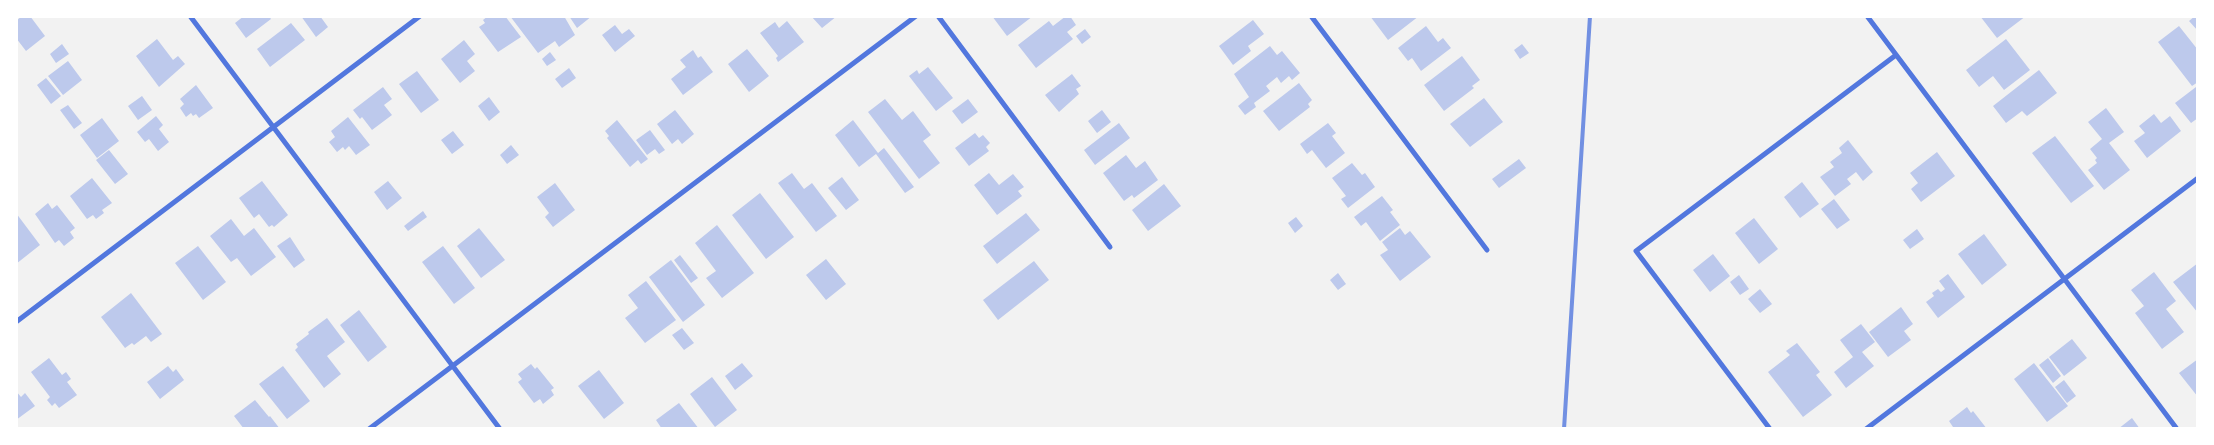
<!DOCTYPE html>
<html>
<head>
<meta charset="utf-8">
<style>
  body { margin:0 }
  #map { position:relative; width:2214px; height:445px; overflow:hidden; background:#f2f2f2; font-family:Helvetica,sans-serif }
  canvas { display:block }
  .frame { position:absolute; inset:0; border:18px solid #fff; pointer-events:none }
</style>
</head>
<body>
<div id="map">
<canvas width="2214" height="445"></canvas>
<div class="frame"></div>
</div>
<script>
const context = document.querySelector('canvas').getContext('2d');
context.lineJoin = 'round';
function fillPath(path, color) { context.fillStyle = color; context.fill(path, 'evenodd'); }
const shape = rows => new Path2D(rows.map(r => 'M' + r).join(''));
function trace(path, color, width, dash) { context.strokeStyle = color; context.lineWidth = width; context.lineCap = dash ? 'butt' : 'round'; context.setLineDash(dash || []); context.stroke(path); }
const building = shape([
  [22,16,30,16,45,36,26,51,16,38,16,21],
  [244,16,269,16,271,19,246,38,235,23],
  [301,16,320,16,328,27,316,37],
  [488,16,505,16,521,37,498,52,479,27,485,23,483,20],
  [510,16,564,16,575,35,559,47,555,41,538,53],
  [569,16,592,16,577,28],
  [811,16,837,16,822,28],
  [992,16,1033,16,1007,36],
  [1066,16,1070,16,1076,25,1067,32,1073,39,1036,68,1018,45,1049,21,1053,26],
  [1370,16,1419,16,1388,40],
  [1980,16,2026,16,1997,38],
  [2195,16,2198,16,2198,31,2189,21],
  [1253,20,1264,34,1248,46,1251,51,1233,65,1219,46],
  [787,21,804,42,778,62,776,58,778,56,760,33,775,22,779,28],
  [291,23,305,40,270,67,257,49],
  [615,25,622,34,629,29,635,36,615,52,602,35],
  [1426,26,1438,42,1443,38,1451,48,1421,71,1412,58,1408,61,1398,48],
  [2179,26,2198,50,2198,82,2192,86,2158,42],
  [1085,29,1091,37,1082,44,1076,36],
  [157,39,173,60,178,56,185,64,159,87,136,56],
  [2006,39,2030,70,2004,90,1993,76,1979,87,1966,70],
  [464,40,475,54,467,61,475,71,460,83,441,59],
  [62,44,69,54,56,63,50,54],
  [1522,44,1529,53,1520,59,1514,50],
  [1270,46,1277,55,1282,51,1300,73,1292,80,1289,76,1281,83,1277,77,1266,86,1270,91,1254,103,1256,107,1245,115,1238,106,1249,97,1234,74],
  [747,49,769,76,749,92,728,64],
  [693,50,698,58,701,56,713,72,683,95,671,79,686,67,680,60],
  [550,52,556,60,547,66,542,59],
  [1462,56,1480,80,1472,86,1474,88,1444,111,1424,85],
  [68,61,82,80,63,95,48,76],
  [928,67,953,98,936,111,909,76,917,70,919,74],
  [569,68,576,78,562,88,555,79],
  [2039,70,2057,93,2027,116,2022,111,2006,123,1993,106],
  [417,71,439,100,421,113,399,84],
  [1072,74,1081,86,1076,89,1079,94,1059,112,1045,95],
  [46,78,61,96,51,104,37,85],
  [1299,83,1312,100,1308,104,1310,107,1279,131,1263,111],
  [196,85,213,108,199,118,196,114,193,116,191,113,186,117,180,108,184,104,180,99],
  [383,87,392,99,384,105,392,115,372,130,362,117,360,119,353,110],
  [2196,87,2198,89,2198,118,2191,123,2175,103],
  [142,96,152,110,138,120,128,106],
  [489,97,500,112,489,121,478,106],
  [1484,98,1503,122,1470,147,1450,124],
  [885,99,902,120,913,111,931,135,923,141,940,163,919,179,868,112],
  [968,99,978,112,962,124,952,111],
  [68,105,82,123,74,129,60,110],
  [2106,108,2124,132,2109,143,2130,170,2104,190,2088,170,2097,163,2095,160,2097,158,2090,149,2102,139,2088,122],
  [675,110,694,134,682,144,678,139,672,144,657,124],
  [1102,110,1111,122,1097,133,1088,121],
  [2154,114,2161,123,2170,116,2181,131,2147,158,2134,141,2145,133,2139,126],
  [156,116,163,125,159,129,169,142,158,151,149,139,145,142,137,132],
  [348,117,370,145,356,155,349,146,345,150,343,147,337,152,329,142,335,137,331,131],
  [102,118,119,141,97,158,80,135],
  [617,120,648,159,641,164,638,160,630,167,607,138,609,136,605,131],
  [853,120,878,153,884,148,914,187,905,193,876,154,859,167,835,135],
  [1119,123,1130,138,1095,165,1084,150],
  [1328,123,1336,133,1332,136,1345,153,1326,168,1312,150,1307,154,1300,144],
  [650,130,665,150,659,154,655,149,647,155,636,140],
  [453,131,464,145,452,154,441,140],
  [975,133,979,138,983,135,990,143,986,147,989,151,969,166,955,148],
  [2055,136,2094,186,2071,203,2032,153],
  [1848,140,1873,172,1863,181,1856,172,1847,179,1851,184,1835,196,1820,177,1834,167,1830,162,1842,153,1839,148],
  [511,145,519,155,507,164,500,155],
  [109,150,128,174,115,184,96,160],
  [1937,152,1955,176,1921,202,1911,189,1918,183,1910,173],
  [1126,155,1136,168,1145,161,1158,180,1134,198,1132,195,1124,201,1103,173],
  [1519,159,1526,168,1499,188,1492,179],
  [1352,163,1362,175,1365,173,1375,187,1348,208,1341,199,1346,196,1332,178],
  [792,173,804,189,812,183,837,216,816,232,778,183],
  [989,173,999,185,1013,174,1024,187,1018,191,1022,196,997,215,974,185],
  [842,177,859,200,846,210,828,188],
  [92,178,112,203,102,210,104,213,96,219,93,215,87,219,70,196],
  [262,181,288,215,274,227,272,225,269,227,259,214,254,218,239,198],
  [388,181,402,198,387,210,374,192],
  [1802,182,1819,204,1800,218,1784,197],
  [555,183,575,210,553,227,545,217,549,213,537,197],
  [1164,184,1181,206,1148,231,1132,210],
  [760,193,794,237,766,259,732,215],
  [1382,196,1393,210,1390,212,1400,225,1380,241,1366,222,1361,226,1354,217],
  [1834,199,1850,220,1837,229,1821,209],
  [48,203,52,209,57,205,75,228,70,232,74,238,64,246,59,240,55,243,35,214],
  [423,211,427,217,408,231,404,226],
  [16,213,40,245,16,264],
  [1026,213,1040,230,997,264,983,246],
  [1296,217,1303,226,1295,233,1288,223],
  [1754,218,1778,249,1759,264,1735,233],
  [231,219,244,236,254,228,276,257,251,276,237,258,231,262,210,236],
  [717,225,754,273,722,298,706,278,716,271,695,243],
  [479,228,505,260,481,278,457,246],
  [1400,228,1405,235,1410,231,1431,257,1400,281,1380,255,1388,250,1382,242],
  [1917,229,1924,239,1910,249,1903,240],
  [1984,234,2007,265,1982,285,1958,254],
  [290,237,305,260,294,268,277,246],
  [198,246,226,282,203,300,175,263],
  [443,246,475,288,454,304,422,262],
  [1713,254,1730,276,1710,292,1693,270],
  [680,255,698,278,691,283,674,260],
  [826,259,846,284,826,300,806,275],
  [671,260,705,305,683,322,649,277],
  [1034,261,1049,280,998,320,983,300],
  [2198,263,2198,313,2173,282],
  [2154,272,2176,301,2166,309,2184,332,2162,349,2135,313,2144,306,2131,290],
  [1338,273,1346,284,1338,290,1330,280],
  [1948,274,1965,297,1938,318,1926,302,1934,296,1932,293,1938,289,1941,292,1945,289,1939,281],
  [1739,275,1749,289,1740,295,1730,282],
  [646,281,676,320,645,343,625,318,638,308,628,295],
  [1760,289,1772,304,1760,313,1748,299],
  [131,293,162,334,151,342,146,336,134,345,132,343,125,348,101,317],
  [1901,307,1913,324,1904,331,1911,340,1888,357,1869,332],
  [359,310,387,347,368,362,340,325],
  [327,318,345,342,327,356,341,374,324,388,295,350,298,347,296,344,309,334,308,332],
  [1861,324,1875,342,1862,352,1874,366,1846,388,1834,372,1853,357,1840,340],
  [682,328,694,343,684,350,672,335],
  [2072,339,2087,358,2064,376,2049,357],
  [1797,343,1820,372,1816,375,1832,395,1803,417,1768,372,1790,355,1786,351],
  [49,358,62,375,66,372,71,379,67,382,77,395,59,408,55,403,52,406,47,400,50,397,31,372],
  [2048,358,2061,376,2053,383,2039,365],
  [2198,359,2198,397,2179,373],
  [742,363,753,376,735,390,725,376],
  [2034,363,2068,406,2047,422,2014,379],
  [531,364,535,369,537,367,554,388,551,390,554,395,543,404,540,399,534,403,518,382,522,379,518,374],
  [168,366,173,372,176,369,184,380,160,399,147,382],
  [283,366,310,401,287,419,259,384],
  [599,370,624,403,604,419,578,386],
  [712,377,737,410,715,427,690,394],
  [2064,380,2076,396,2067,403,2055,387],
  [16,391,21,397,25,393,35,406,16,420],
  [255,400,269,417,270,416,280,429,244,429,234,416],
  [679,403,699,429,662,429,656,420],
  [1967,407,1971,413,1973,411,1987,429,1950,429,1953,427,1949,421],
  [2132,418,2140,429,2118,429]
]);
const minor = shape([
  [190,16,500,429],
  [938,16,1110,247],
  [1311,16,1487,250],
  [1867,16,2177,429],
  [16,322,420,16],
  [369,429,916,16],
  [1770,429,1636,251,1896,55],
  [1866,429,2198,178]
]);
const rail = shape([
  [1564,429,1590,16]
]);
fillPath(building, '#bdc9ec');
trace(minor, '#5277de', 5);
trace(rail, '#7290e2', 4);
</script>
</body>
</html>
